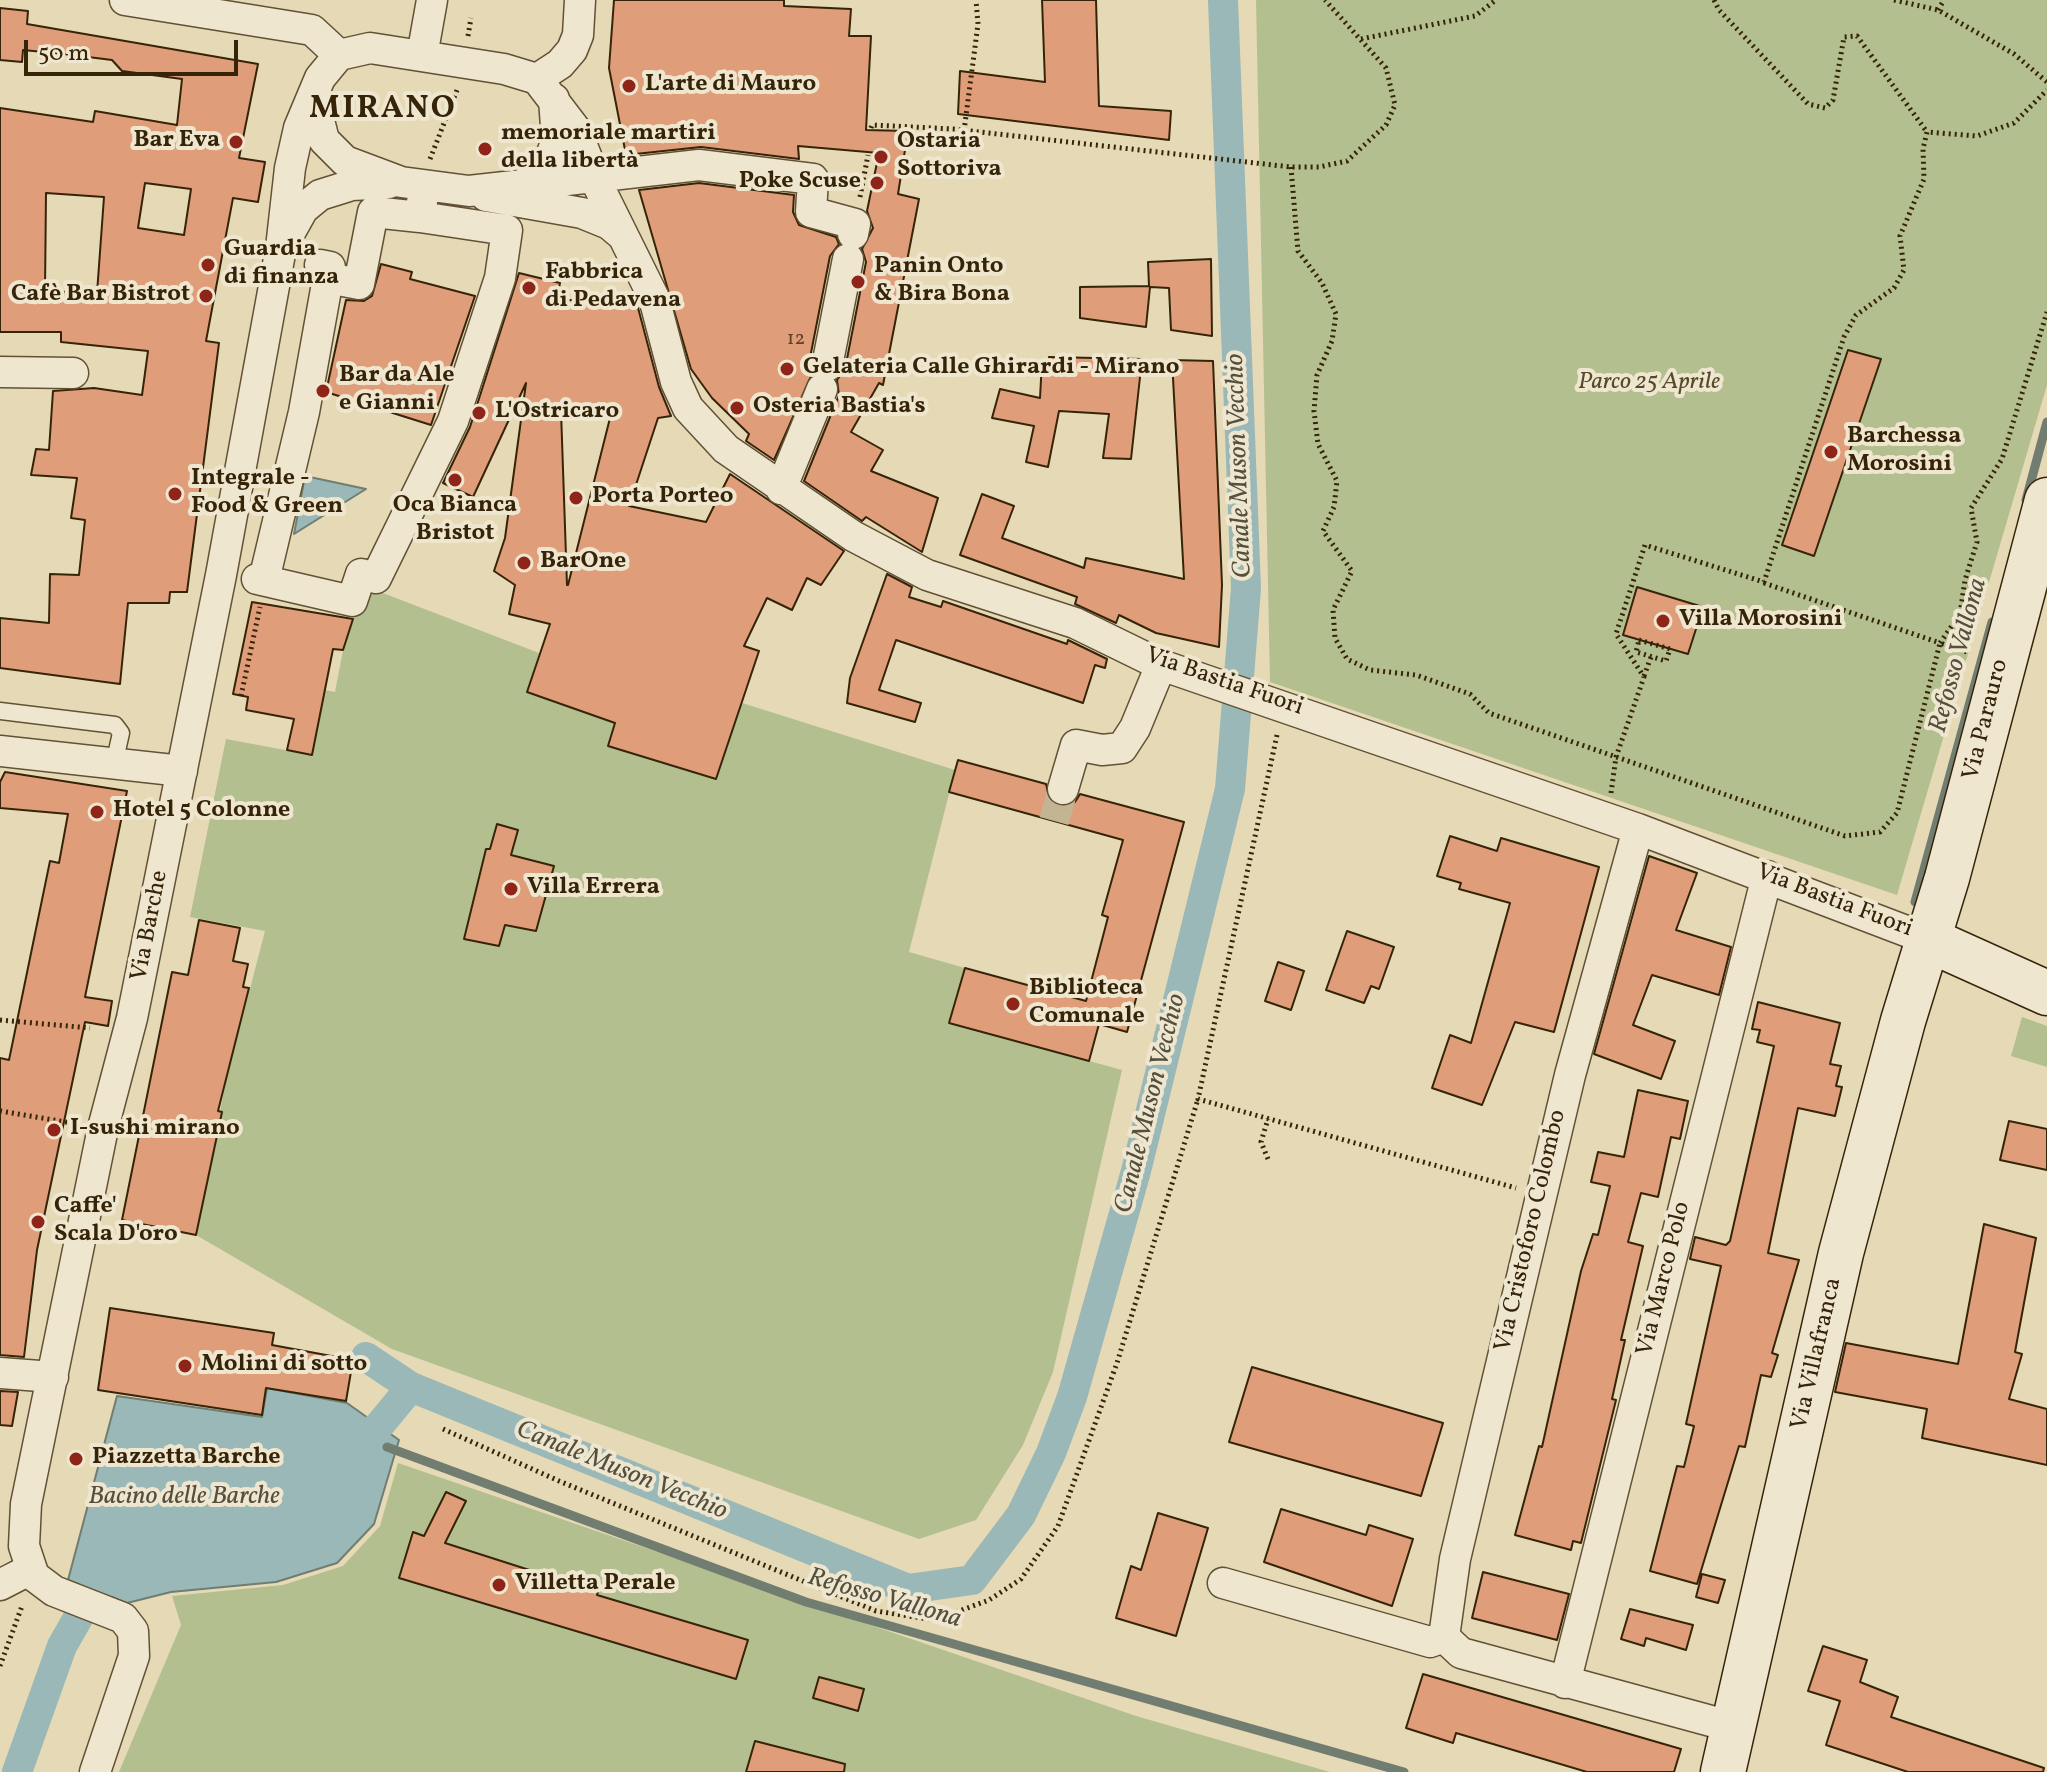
<!DOCTYPE html>
<html>
<head>
<meta charset="utf-8">
<style>
  body { margin:0 }
  #map { position:relative; width:2047px; height:1772px; overflow:hidden; background:#e6d9b6; font-family:Vollkorn,serif }
  canvas { display:block }
  .scale { position:absolute; left:24px; top:40px; width:214px; height:36px; box-sizing:border-box; border:4px solid #362409; border-top:0; padding-left:10px; font-size:24px; line-height:28px; white-space:nowrap; color:#362409; -webkit-text-stroke:6px #efe6d0; paint-order:stroke }
</style>
</head>
<body>
<div id="map">
<canvas width="2047" height="1772"></canvas>
<div class="scale">50 m</div>
</div>
<script>
const context = document.querySelector('canvas').getContext('2d');
context.lineJoin = 'round';
function fillPath(path, color) { context.fillStyle = color; context.fill(path, 'evenodd'); }
const shape = rows => new Path2D(rows.map(r => 'M' + r).join(''));
function trace(path, color, width, dash) { context.strokeStyle = color; context.lineWidth = width; context.lineCap = dash ? 'butt' : 'round'; context.setLineDash(dash || []); context.stroke(path); }
function drawText(font, color, halo, rows, align = 'center') {
  context.font = font + ' Vollkorn,serif'; context.lineWidth = 8; context.setLineDash([]); context.textBaseline = 'middle'; context.strokeStyle = halo; context.fillStyle = color; for (const [text, x, y, turn = 0] of rows) {
    context.save(); context.translate(x, y); context.rotate((+turn || 0) * Math.PI / 180); context.textAlign = isNaN(turn) ? turn : align; if (halo) context.strokeText(text, 0, 0); context.fillText(text, 0, 0); context.restore();
  }
}
const green = shape([
  [1256,0,2047,0,2047,385,1897,895,1270,682],
  [362,585,539,653,527,692,615,723,608,745,739,702,955,770,909,952,965,968,950,1023,1122,1070,1053,1372,1023,1445,976,1520,919,1539,392,1349,196,1235,226,1081,265,931,190,917,226,739,312,755,325,690,335,692,347,630,350,630],
  [2022,1017,2047,1026,2047,1067,2011,1056],
  [398,1463,1136,1716,1330,1772,119,1772,181,1625,172,1596,283,1585,343,1566,380,1526]
]);
const water = shape([
  [305,476,366,489,294,534,305,476],
  [267,1388,347,1403,399,1440,374,1524,337,1563,276,1582,171,1592,127,1603,68,1580,117,1396,262,1417,267,1388]
]);
const stream = shape([
  [2026,500,2047,422],
  [1915,902,1992,622],
  [387,1447,806,1602,1404,1772]
]);
const canal = shape([
  [366,1357,411,1387,908,1589,972,1580,1021,1515,1051,1453,1072,1397,1136,1171,1230,789,1246,588,1223,0],
  [344,1448,378,1427,411,1387],
  [17,1772,62,1646,94,1590,101,1586]
]);
const building = shape([
  [614,0,784,0,784,6,851,9,849,36,871,36,866,130,908,131,898,194,919,199,883,385,879,383,851,432,883,450,871,471,938,498,922,552,866,517,862,521,804,481,839,395,837,380,845,369,866,262,862,249,873,228,867,211,879,153,798,146,799,159,701,147,626,155,609,68,614,0],
  [1042,0,1096,0,1099,106,1171,111,1169,140,958,114,960,71,1045,82,1042,0],
  [0,8,28,11,27,24,258,64,239,158,265,162,258,202,233,198,212,309,206,341,219,343,187,592,170,592,169,603,128,603,120,684,0,668,0,618,49,623,50,574,79,575,85,520,71,518,77,478,31,475,36,449,49,450,53,391,94,388,142,395,148,351,61,342,61,332,0,332,0,108,93,122,95,111,177,125,182,79,122,71,112,60,64,54,23,50,22,62,0,60,0,8],
  [145,183,191,189,184,235,138,228,145,183],
  [46,193,104,197,97,293,45,291,46,193],
  [699,183,794,195,793,212,799,225,836,237,839,244,830,256,809,363,812,374,774,460,746,441,749,434,712,398,691,369,639,190,699,183],
  [1211,259,1212,336,1171,330,1169,288,1150,287,1146,327,1080,318,1080,287,1149,286,1148,262,1211,259],
  [381,264,412,272,410,279,475,296,431,425,326,392,346,300,364,301,372,296,381,264],
  [519,273,560,283,556,301,633,296,637,304,659,387,671,416,658,418,629,506,706,522,730,474,844,551,821,585,807,578,792,610,767,598,744,646,759,651,716,779,608,746,615,723,527,692,550,624,509,614,515,585,494,571,505,538,526,383,473,497,443,483,470,427,519,273],
  [561,411,611,414,568,585,567,585,561,411],
  [1848,350,1881,359,1814,556,1782,545,1848,350],
  [1049,357,1142,359,1131,459,1103,458,1109,414,1059,411,1048,467,1026,462,1034,426,992,418,1000,389,1040,398,1042,361,1049,362,1049,357],
  [1172,360,1213,361,1222,585,1219,647,1156,633,1119,615,1116,623,1075,604,1077,597,960,555,982,494,1014,506,1002,538,1084,568,1086,558,1184,579,1172,360],
  [887,574,912,587,909,597,941,607,943,601,1067,644,1068,640,1107,659,1105,668,1095,665,1083,703,896,640,879,690,921,703,915,722,847,703,850,678,887,574],
  [1637,587,1703,607,1688,654,1623,635,1637,587],
  [252,602,353,619,343,650,333,649,312,755,287,750,294,719,246,710,248,697,233,694,252,602],
  [958,760,1046,784,1050,801,1059,806,1075,802,1080,794,1184,822,1127,1032,1099,1024,1089,1061,949,1023,965,968,1086,1001,1108,917,1102,915,1123,840,949,792,958,760],
  [5,772,127,791,85,997,112,1001,108,1026,85,1022,37,1250,24,1357,0,1355,0,1058,9,1060,50,861,59,863,68,814,0,808,0,782,5,772],
  [497,824,518,830,511,855,554,866,536,931,505,925,499,946,464,939,486,849,490,849,497,824],
  [1450,836,1497,851,1501,838,1599,867,1554,1032,1515,1022,1482,1105,1432,1088,1450,1035,1471,1043,1510,903,1459,889,1461,883,1437,876,1450,836],
  [1649,856,1697,873,1676,930,1731,947,1719,995,1652,975,1633,1025,1675,1041,1661,1079,1594,1054,1649,856],
  [199,920,240,928,233,961,248,964,243,987,249,988,218,1111,222,1112,196,1235,122,1220,172,972,188,975,199,920],
  [1347,931,1394,947,1379,989,1371,986,1364,1003,1326,990,1347,931],
  [1278,962,1304,971,1291,1010,1265,1001,1278,962],
  [1758,1002,1840,1023,1830,1064,1841,1066,1836,1086,1842,1087,1835,1116,1798,1108,1768,1253,1799,1260,1772,1353,1778,1355,1771,1377,1761,1375,1745,1447,1739,1446,1697,1584,1650,1571,1677,1466,1684,1467,1694,1426,1686,1424,1721,1266,1690,1259,1695,1237,1726,1245,1730,1241,1774,1046,1757,1042,1760,1030,1752,1029,1758,1002],
  [1638,1090,1688,1101,1680,1139,1671,1137,1658,1197,1641,1193,1628,1242,1643,1246,1621,1340,1625,1340,1612,1399,1616,1400,1581,1543,1573,1541,1571,1550,1515,1535,1539,1446,1542,1447,1581,1271,1593,1234,1598,1235,1610,1186,1591,1182,1598,1152,1624,1157,1638,1090],
  [2009,1121,2047,1129,2047,1170,2000,1160,2009,1121],
  [1984,1224,2036,1238,2015,1352,2022,1354,2009,1399,2047,1409,2047,1465,1922,1438,1927,1409,1835,1392,1846,1343,1958,1364,1984,1224],
  [110,1308,274,1333,272,1345,353,1360,346,1401,266,1388,262,1415,98,1390,110,1308],
  [1252,1367,1443,1423,1421,1496,1229,1442,1252,1367],
  [0,1391,18,1392,12,1426,0,1425,0,1391],
  [446,1492,466,1501,445,1543,598,1592,597,1595,748,1640,736,1679,399,1578,413,1532,424,1536,446,1492],
  [1281,1509,1366,1535,1369,1525,1413,1539,1392,1606,1264,1562,1281,1509],
  [1158,1513,1208,1528,1176,1636,1116,1618,1131,1566,1141,1570,1158,1513],
  [1483,1572,1569,1594,1557,1640,1472,1618,1483,1572],
  [1702,1574,1725,1580,1718,1603,1696,1597,1702,1574],
  [1630,1609,1693,1625,1686,1650,1646,1638,1644,1646,1621,1639,1630,1609],
  [1823,1646,1867,1660,1860,1682,1898,1697,1891,1717,2044,1768,2043,1772,1908,1772,1826,1745,1840,1701,1808,1691,1823,1646],
  [1423,1674,1681,1749,1674,1772,1587,1772,1456,1733,1453,1743,1406,1728,1423,1674],
  [819,1677,864,1689,858,1711,813,1698,819,1677],
  [755,1741,845,1764,844,1772,746,1772,755,1741]
]);
const streetTunnel = shape([
  [1054,821,1063,789]
]);
const path = shape([
  [1714,0,1719,10,1808,104,1825,108,1833,100,1844,37,1857,36,1927,132],
  [1894,0,1938,10,2014,54,2047,82],
  [1938,10,1944,0],
  [468,36,471,18],
  [1361,39,1475,16,1496,0],
  [871,128,872,125,953,129,1291,167,1319,167,1347,161,1386,125,1395,105,1386,68,1325,0],
  [964,131,978,24,976,0],
  [430,159,457,90],
  [1291,167,1298,251,1322,283,1336,314,1332,341,1317,375,1314,411,1318,444,1337,481,1334,507,1323,531,1352,571,1333,610,1335,638,1347,659,1370,670,1416,675,1470,694,1489,713,1845,836,1880,832,1897,813,1940,643,1970,653],
  [860,197,868,155],
  [1764,583,1940,643,1960,614,1965,580,1977,542,1971,508,2002,459,2047,312],
  [1639,640,1670,649,1666,661,1636,652,1639,640],
  [1644,676,1651,657],
  [241,696,260,607],
  [1277,735,1198,1099,1516,1188],
  [1611,793,1616,757,1644,677,1616,634,1645,545,1764,582,1844,337,1856,315,1894,288,1904,270,1900,236,1924,179,1923,149,1927,132,1977,136,2014,123,2047,90],
  [0,1020,90,1028],
  [0,1111,78,1124],
  [1268,1159,1261,1142,1268,1119],
  [443,1429,559,1481,876,1611,935,1620,989,1600,1021,1579,1058,1526,1117,1363,1198,1099],
  [0,1666,22,1606]
]);
const lane = shape([
  [0,711,115,725,121,733,114,764]
]);
const street = shape([
  [125,0,312,30,339,55],
  [422,56,432,0],
  [537,79,560,64,572,50,578,35,580,0],
  [313,97,324,140,345,161,401,182,469,191,523,185,548,164,557,140,554,99],
  [523,185,699,165,813,179,811,212,855,224,853,234],
  [486,196,582,213,609,224,622,235],
  [284,243,303,209,320,195,352,185,389,183],
  [328,278,359,284,373,212,420,217],
  [827,366,848,259],
  [0,372,73,373],
  [781,489,822,389],
  [257,579,352,601,361,574,376,578,453,421,500,278,507,230,420,217,422,202],
  [264,580,304,412,330,267,320,265],
  [0,751,182,771],
  [1063,789,1076,745,1102,750,1122,748,1135,728,1161,665],
  [0,1373,53,1377],
  [1223,1583,1430,1642,1444,1637,1461,1653,1733,1727],
  [0,1585,29,1570],
  [1444,1637,1455,1559,1570,1075,1638,829],
  [1565,1683,1767,876],
  [95,1772,134,1656,133,1631,123,1618,54,1591,34,1576,24,1546,26,1504,103,1128,132,1018,221,575,281,248,290,168,299,128,320,78,339,55,370,48,504,69,537,79,576,130,595,179,654,298,676,382,688,408,726,449,853,536,927,575,1075,623,1161,665,1638,829,1927,939]
]);
const secondary = shape([
  [1927,939,2047,993],
  [1723,1772,1841,1253,1903,1021,1947,878,2047,500]
]);
const markers = [
  [629,86,8,"#8f2418"],
  [236,142,8,"#8f2418"],
  [485,149,8,"#8f2418"],
  [881,157,8,"#8f2418"],
  [877,183,8,"#8f2418"],
  [208,265,8,"#8f2418"],
  [858,282,8,"#8f2418"],
  [529,288,8,"#8f2418"],
  [206,296,8,"#8f2418"],
  [787,369,8,"#8f2418"],
  [323,391,8,"#8f2418"],
  [737,408,8,"#8f2418"],
  [479,413,8,"#8f2418"],
  [1831,452,8,"#8f2418"],
  [455,480,8,"#8f2418"],
  [175,494,8,"#8f2418"],
  [576,498,8,"#8f2418"],
  [524,563,8,"#8f2418"],
  [1663,621,8,"#8f2418"],
  [97,812,8,"#8f2418"],
  [511,889,8,"#8f2418"],
  [1013,1004,8,"#8f2418"],
  [54,1130,8,"#8f2418"],
  [38,1222,8,"#8f2418"],
  [185,1366,8,"#8f2418"],
  [76,1459,8,"#8f2418"],
  [499,1585,8,"#8f2418"]
];
const numberNames = [
  ["12",796,340]
];
const poiNames = [
  ["L'arte di Mauro",645,86],
  ["memoriale martiri",501,135],
  ["della libertà",501,163],
  ["Bar Eva",220,142,"right"],
  ["Ostaria",897,143],
  ["Sottoriva",897,171],
  ["Poke Scuse",861,183,"right"],
  ["Guardia",224,251],
  ["di finanza",224,279],
  ["Panin Onto",874,268],
  ["& Bira Bona",874,296],
  ["Fabbrica",545,274],
  ["di Pedavena",545,302],
  ["Cafè Bar Bistrot",190,296,"right"],
  ["Gelateria Calle Ghirardi - Mirano",803,369],
  ["Bar da Ale",339,377],
  ["e Gianni",339,405],
  ["Osteria Bastia's",753,408],
  ["L'Ostricaro",495,413],
  ["Barchessa",1847,438],
  ["Morosini",1847,466],
  ["Integrale -",191,480],
  ["Food & Green",191,508],
  ["Porta Porteo",592,498],
  ["Oca Bianca",455,507,"center"],
  ["Bristot",455,535,"center"],
  ["BarOne",540,563],
  ["Villa Morosini",1679,621],
  ["Hotel 5 Colonne",113,812],
  ["Villa Errera",527,889],
  ["Biblioteca",1029,990],
  ["Comunale",1029,1018],
  ["I-sushi mirano",70,1130],
  ["Caffe'",54,1208],
  ["Scala D'oro",54,1236],
  ["Molini di sotto",201,1366],
  ["Piazzetta Barche",92,1459],
  ["Villetta Perale",515,1585]
];
const parkNames = [
  ["Parco 25 Aprile",1649,384]
];
const streetNames = [
  ["Via Bastia Fuori",1224,683,19],
  ["Via Parauro",1987,720,-76],
  ["Via Bastia Fuori",1834,902,21],
  ["Via Barche",151,926,-79],
  ["Via Cristoforo Colombo",1532,1231,-77],
  ["Via Marco Polo",1665,1279,-76],
  ["Via Villafranca",1818,1354,-77]
];
const waterNames = [
  ["Canale Muson Vecchio",1241,466,-92],
  ["Refosso Vallona",1960,656,-75],
  ["Canale Muson Vecchio",1152,1104,-76],
  ["Canale Muson Vecchio",621,1472,22],
  ["Bacino delle Barche",184,1498],
  ["Refosso Vallona",884,1600,16]
];
const districtNames = [
  ["MIRANO",383,111]
];
fillPath(green, '#b3bf8f');
fillPath(water, '#99b8b7');
trace(water, '#717d71', 2);
trace(stream, '#717d71', 9);
trace(canal, '#99b8b7', 30);
fillPath(building, '#e09d79');
trace(building, '#362409', 2);
trace(streetTunnel, '#c3b593', 30, [30, 15]);
trace(lane, '#625134', 19);
trace(street, '#625134', 33);
trace(secondary, '#362409', 47);
trace(path, '#362409', 5, [2, 4]);
trace(lane, '#efe6d0', 16);
trace(street, '#efe6d0', 30);
trace(secondary, '#efe6d0', 44);
for (const [x, y, r, color] of markers) { const dot = new Path2D(); dot.arc(x, y, r, 0, 2 * Math.PI); context.fillStyle = color; context.fill(dot); trace(dot, '#efe6d0', 3); }
drawText('20px', '#604225', null, numberNames);
drawText('bold 24px', '#362409', '#efe6d0', poiNames, 'left');
drawText('italic 24px', '#554b2a', '#efe6d0', parkNames);
drawText('24px', '#362409', '#efe6d0', streetNames);
drawText('italic 26px', '#54503d', '#efe6d0', waterNames);
context.letterSpacing = '2px';
drawText('bold 32px', '#362409', '#efe6d0', districtNames);
context.letterSpacing = '0px';
</script>
</body>
</html>
